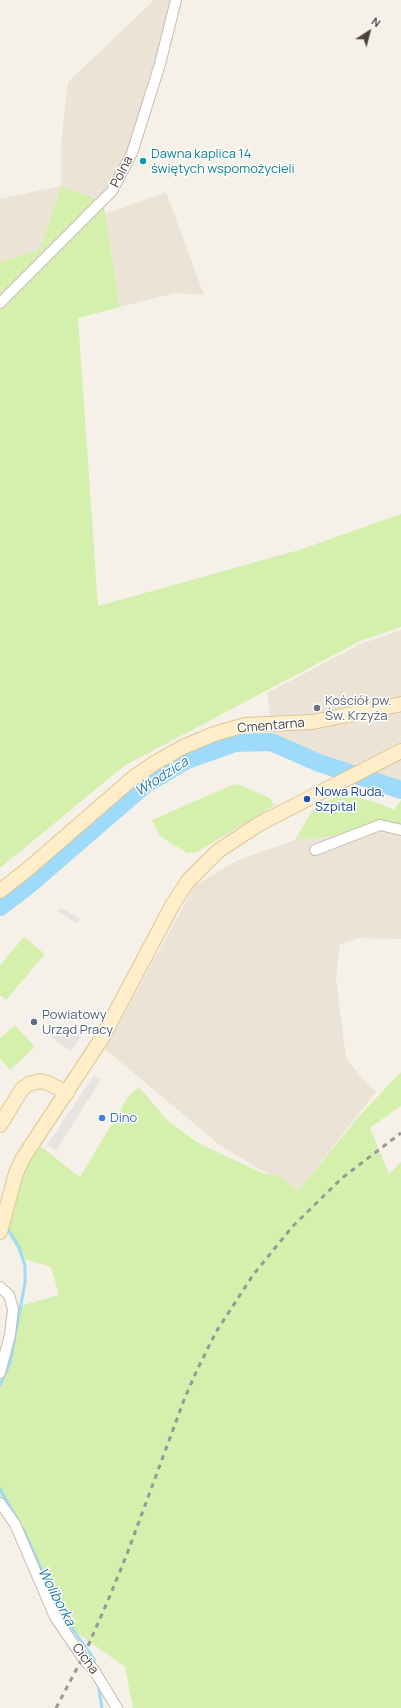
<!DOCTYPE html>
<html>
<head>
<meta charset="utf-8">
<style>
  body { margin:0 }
  #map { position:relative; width:401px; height:1708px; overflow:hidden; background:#f6f1e8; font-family:Manrope,sans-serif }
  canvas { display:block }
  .north { position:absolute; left:349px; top:12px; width:40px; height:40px; -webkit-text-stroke:3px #fff; paint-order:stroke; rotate:36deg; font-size:11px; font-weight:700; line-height:16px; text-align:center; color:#4b4136 }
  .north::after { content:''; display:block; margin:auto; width:14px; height:18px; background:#4b4136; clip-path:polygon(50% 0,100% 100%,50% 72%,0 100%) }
</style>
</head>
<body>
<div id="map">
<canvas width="401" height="1708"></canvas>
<div class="north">N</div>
</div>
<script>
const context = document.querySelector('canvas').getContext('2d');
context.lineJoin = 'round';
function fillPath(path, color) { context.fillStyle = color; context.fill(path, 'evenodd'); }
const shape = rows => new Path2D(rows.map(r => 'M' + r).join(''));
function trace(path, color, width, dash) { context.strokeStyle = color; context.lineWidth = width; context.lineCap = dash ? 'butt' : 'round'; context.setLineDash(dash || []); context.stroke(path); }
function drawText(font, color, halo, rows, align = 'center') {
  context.font = font + ' Manrope,sans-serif'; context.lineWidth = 3; context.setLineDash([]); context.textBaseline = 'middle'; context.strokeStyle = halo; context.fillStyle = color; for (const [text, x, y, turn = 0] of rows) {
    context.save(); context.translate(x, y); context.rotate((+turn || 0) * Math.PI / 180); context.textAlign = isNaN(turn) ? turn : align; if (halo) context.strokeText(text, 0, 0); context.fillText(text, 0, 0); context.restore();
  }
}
const residential = shape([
  [154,0,176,0,132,153,103,201,61,186,40,249,0,262,0,199,61,186,61,144,68,82],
  [166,192,204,295,175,293,120,307,105,214],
  [401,630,401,797,313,767,275,751,267,693,361,644],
  [380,825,401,830,401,939,359,938,340,944,336,978,346,1058,363,1079,376,1092,298,1191,222,1147,105,1049,195,885,238,860,295,840,326,837]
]);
const green = shape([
  [61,186,103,201,120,307,78,318,98,606,299,550,401,514,401,627,360,641,124,766,0,868,0,262,40,249],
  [237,784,270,798,274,806,197,852,187,853,160,836,152,820,232,785],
  [342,794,375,802,394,810,401,800,401,825,380,825,326,837,295,840,313,809],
  [24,937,45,954,6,1000,0,995,0,965],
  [15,1025,35,1047,10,1070,0,1058,0,1038],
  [401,1072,401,1106,370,1128,389,1174,401,1162,401,1708,133,1708,125,1667,55,1617,0,1503,0,1367,10,1335,20,1306,59,1295,51,1267,22,1258,6,1229,8,1205,34,1141,80,1177,128,1097,139,1087,166,1119,198,1143,264,1174,277,1175,298,1191,360,1115]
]);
const parking = shape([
  [62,908,72,914,80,919,76,923,57,911],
  [57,1028,74,1028,83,1034,70,1051,50,1037],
  [94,1075,101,1079,56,1151,47,1145]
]);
const stream = shape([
  [0,1385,10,1363,25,1283,25,1266,19,1247,9,1231,5,1227],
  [0,1489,19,1522],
  [23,1529,62,1614,94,1659,95,1667],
  [98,1684,102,1708]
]);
const river = shape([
  [0,907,29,885,146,784,187,760,235,743,271,742,319,763,401,790]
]);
const street = shape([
  [0,303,112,191,132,153,160,64,176,0],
  [315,850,380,825,401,830],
  [0,1287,9,1295,13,1309,10,1335,0,1373],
  [0,1503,15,1524,55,1617,85,1661,94,1670,117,1708]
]);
const secondary = shape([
  [0,891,28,869,133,778,153,764,183,747,214,734,245,725,312,722,401,704],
  [0,1125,22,1089,29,1084,40,1081,48,1083,67,1093],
  [0,1232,16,1173,23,1158,102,1038,173,904,188,881,218,851,259,824,401,751]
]);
const rail = shape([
  [56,1708,84,1655,109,1598,127,1554,184,1400,197,1370,216,1332,253,1275,293,1226,342,1178,401,1133]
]);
const markers = [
  [143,161,4,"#0f9aa8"],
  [317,708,4,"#6b7280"],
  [307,799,4,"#1a4fb4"],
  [34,1022,4,"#5c6f8a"],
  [102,1118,4,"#3f7fe0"]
];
const cultureNames = [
  ["Dawna kaplica 14",151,154],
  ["świętych wspomożycieli",151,169]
];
const streetNames = [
  ["Polna",122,172,-63],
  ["Cmentarna",271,726,-5],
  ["Cicha",85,1659,53]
];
const worshipNames = [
  ["Kościół pw.",325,701],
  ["Św. Krzyża",325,716]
];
const transitNames = [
  ["Nowa Ruda,",315,792],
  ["Szpital",315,807]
];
const serviceNames = [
  ["Powiatowy",42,1015],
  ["Urząd Pracy",42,1030]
];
const shopNames = [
  ["Dino",110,1118]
];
const waterNames = [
  ["Włodzica",162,777,-33],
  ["Woliborka",56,1597,62]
];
fillPath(residential, '#ebe3d6');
fillPath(green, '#d5efad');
fillPath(parking, '#e7e4e0');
trace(stream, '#9edaf9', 3);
trace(river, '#9edaf9', 18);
trace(street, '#c6bbad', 12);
trace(secondary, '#dec695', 16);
trace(street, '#fff', 10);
trace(secondary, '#ffeec9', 14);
trace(rail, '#989898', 3, [5, 5]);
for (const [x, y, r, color] of markers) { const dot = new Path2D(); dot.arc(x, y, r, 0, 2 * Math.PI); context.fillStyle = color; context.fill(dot); trace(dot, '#fff', 1.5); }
drawText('13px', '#0d838f', '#fff', cultureNames, 'left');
drawText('13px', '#4b4136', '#fff', streetNames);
drawText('13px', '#5b616d', '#fff', worshipNames, 'left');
drawText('13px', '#164399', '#fff', transitNames, 'left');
drawText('13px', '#4e5e75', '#fff', serviceNames, 'left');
drawText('13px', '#366cbe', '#fff', shopNames, 'left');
drawText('italic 14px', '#1f79aa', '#fff', waterNames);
</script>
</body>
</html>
